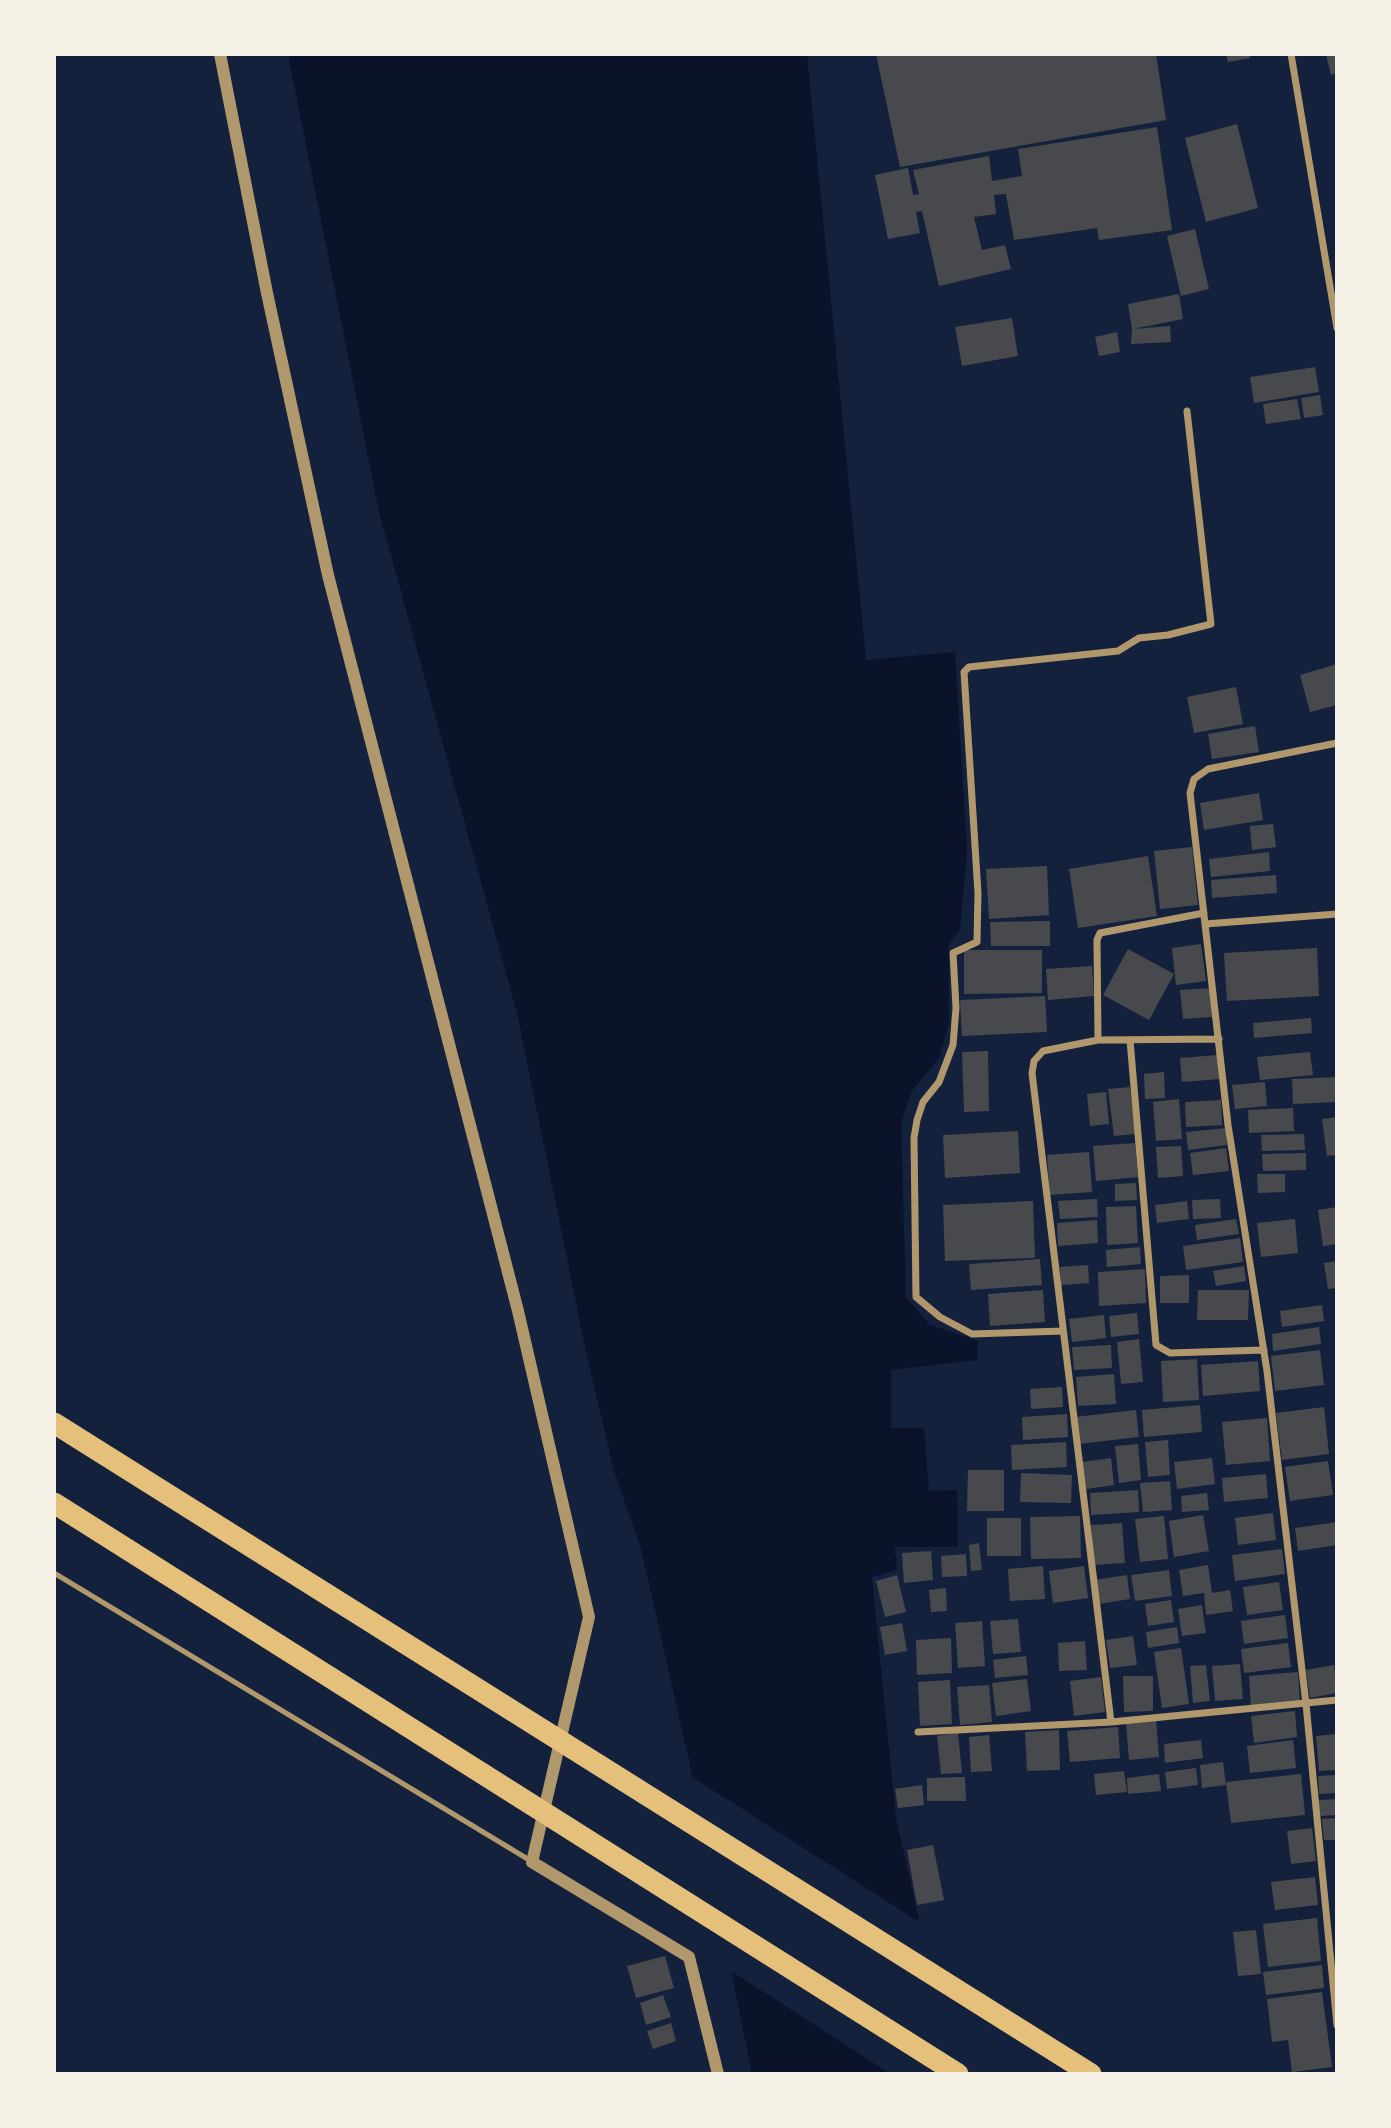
<!DOCTYPE html>
<html>
<head>
<meta charset="utf-8">
<style>
  body { margin:0 }
  #map { position:relative; width:1391px; height:2128px; overflow:hidden; background:#14213d; font-family:Manrope,sans-serif }
  canvas { display:block }
  .frame { position:absolute; inset:0; border:56px solid #f6f1e7; pointer-events:none }
</style>
</head>
<body>
<div id="map">
<canvas width="1391" height="2128"></canvas>
<div class="frame"></div>
</div>
<script>
const context = document.querySelector('canvas').getContext('2d');
context.lineJoin = 'round';
function fillPath(path, color) { context.fillStyle = color; context.fill(path, 'evenodd'); }
const shape = rows => new Path2D(rows.map(r => 'M' + r).join(''));
function trace(path, color, width, dash) { context.strokeStyle = color; context.lineWidth = width; context.lineCap = dash ? 'butt' : 'round'; context.setLineDash(dash || []); context.stroke(path); }
const water = shape([
  [288,54,807,54,866,660,955,652,967,851,960,930,949,943,949,1023,939,1058,912,1091,901,1123,906,1297,930,1325,978,1341,977,1360,891,1370,891,1428,924,1428,929,1491,957,1490,958,1547,895,1547,897,1570,872,1577,896,1818,919,1919,894,1971,899,2039,918,2074,752,2074,690,1765,641,1549,614,1471,585,1347,517,1013,379,512]
]);
const pier = shape([
  [689,1775,921,1923,898,1971,902,2038,919,2055,921,2074,891,2074,728,1969]
]);
const building = shape([
  [876,54,1156,54,1166,120,900,167],
  [1226,54,1250,54,1250,58,1228,62],
  [1326,54,1337,54,1337,73,1331,75],
  [1237,124,1258,208,1206,222,1185,138],
  [1157,127,1172,230,1099,240,1097,228,1014,240,1006,194,994,195,996,214,974,217,982,250,1005,245,1011,269,939,286,922,211,916,212,920,233,888,239,875,175,908,168,913,195,919,194,913,170,989,156,992,181,1022,176,1018,149],
  [1195,229,1209,289,1181,296,1167,236],
  [1179,294,1183,319,1133,329,1170,326,1171,342,1131,344,1132,329,1128,304],
  [1012,318,1018,356,962,366,955,327],
  [1117,332,1120,352,1099,356,1095,337],
  [1315,367,1319,392,1254,403,1250,377],
  [1320,395,1323,415,1304,418,1301,398],
  [1297,399,1301,419,1266,424,1263,404],
  [1337,664,1337,705,1310,712,1300,675],
  [1236,687,1243,724,1194,733,1187,697],
  [1255,726,1259,752,1212,759,1208,734],
  [1259,793,1263,820,1204,830,1200,803],
  [1273,824,1276,847,1252,850,1250,826],
  [1192,847,1198,905,1160,909,1154,851],
  [1269,852,1270,871,1211,877,1209,859],
  [1148,856,1157,916,1078,928,1069,869],
  [1047,866,1049,915,989,919,986,869],
  [1276,875,1277,893,1212,898,1211,880],
  [1050,921,1050,946,991,946,990,922],
  [1201,944,1206,981,1176,985,1172,948],
  [1317,948,1319,996,1227,1001,1224,953],
  [1128,949,1174,974,1149,1020,1103,995],
  [964,950,1042,950,1042,993,964,994],
  [1092,966,1094,996,1048,1000,1046,969],
  [1210,988,1212,1017,1183,1019,1180,990],
  [1045,996,1047,1032,962,1036,960,1000],
  [1311,1018,1312,1033,1254,1038,1253,1023],
  [988,1051,989,1111,964,1112,962,1052],
  [1310,1052,1313,1075,1260,1080,1257,1057],
  [1218,1055,1220,1079,1182,1082,1180,1058],
  [1164,1072,1165,1098,1145,1099,1144,1074],
  [1337,1077,1337,1102,1293,1104,1292,1079],
  [1265,1082,1267,1106,1235,1109,1232,1085],
  [1130,1087,1135,1134,1114,1136,1108,1089],
  [1106,1092,1109,1124,1090,1126,1087,1094],
  [1179,1099,1182,1139,1156,1141,1153,1102],
  [1221,1100,1222,1125,1186,1127,1185,1102],
  [1293,1108,1294,1131,1249,1133,1248,1110],
  [1337,1117,1337,1155,1327,1156,1322,1119],
  [1226,1128,1227,1145,1188,1150,1186,1132],
  [1018,1131,1020,1173,945,1178,943,1135],
  [1304,1134,1305,1150,1262,1151,1261,1135],
  [1135,1143,1138,1177,1096,1181,1093,1146],
  [1181,1146,1183,1176,1158,1178,1156,1147],
  [1226,1148,1229,1171,1193,1175,1190,1153],
  [1089,1152,1092,1192,1050,1195,1047,1155],
  [1306,1153,1306,1170,1263,1171,1262,1154],
  [1257,1174,1285,1174,1285,1192,1258,1193],
  [1136,1183,1137,1200,1115,1201,1115,1184],
  [1097,1199,1098,1217,1060,1219,1058,1201],
  [1220,1199,1221,1218,1193,1219,1192,1200],
  [1033,1201,1035,1258,945,1261,943,1205],
  [1187,1201,1189,1219,1157,1223,1155,1205],
  [1136,1206,1138,1243,1107,1245,1106,1207],
  [1337,1207,1337,1244,1323,1246,1318,1210],
  [1236,1219,1239,1234,1197,1240,1195,1225],
  [1295,1219,1298,1253,1261,1257,1257,1223],
  [1097,1220,1098,1243,1058,1246,1057,1223],
  [1240,1238,1243,1262,1186,1270,1183,1246],
  [1140,1247,1141,1264,1107,1267,1106,1250],
  [1040,1259,1042,1285,971,1290,969,1264],
  [1337,1261,1337,1288,1328,1289,1324,1263],
  [1088,1265,1089,1283,1061,1285,1060,1267],
  [1244,1266,1246,1281,1216,1286,1213,1271],
  [1145,1269,1146,1303,1099,1306,1098,1272],
  [1189,1275,1189,1303,1160,1303,1160,1276],
  [1043,1290,1045,1322,990,1326,988,1294],
  [1198,1290,1249,1290,1248,1320,1197,1320],
  [1322,1305,1324,1321,1282,1327,1280,1311],
  [1137,1313,1139,1334,1111,1337,1109,1316],
  [1104,1315,1106,1338,1072,1342,1069,1319],
  [1319,1327,1321,1344,1273,1351,1272,1334],
  [1139,1339,1143,1382,1121,1384,1117,1342],
  [1111,1345,1112,1368,1074,1370,1072,1347],
  [1320,1350,1324,1385,1275,1391,1271,1356],
  [1197,1359,1199,1400,1163,1402,1161,1361],
  [1258,1361,1260,1391,1203,1396,1201,1365],
  [1114,1374,1116,1404,1078,1406,1076,1377],
  [1062,1387,1063,1407,1031,1409,1030,1389],
  [1200,1405,1202,1432,1144,1437,1142,1410],
  [1324,1407,1329,1454,1282,1460,1276,1413],
  [1136,1410,1139,1437,1078,1444,1075,1417],
  [1067,1414,1068,1437,1023,1440,1022,1417],
  [1267,1418,1270,1461,1226,1465,1222,1422],
  [1168,1440,1170,1475,1148,1477,1145,1442],
  [1066,1442,1067,1467,1012,1470,1011,1445],
  [1138,1444,1141,1480,1119,1483,1115,1446],
  [1111,1458,1114,1485,1086,1489,1082,1462],
  [1212,1458,1215,1484,1177,1489,1174,1462],
  [1328,1461,1333,1495,1290,1501,1285,1467],
  [968,1470,1004,1470,1004,1511,967,1511],
  [1021,1473,1072,1475,1071,1503,1020,1502],
  [1266,1474,1268,1498,1224,1502,1222,1478],
  [1170,1481,1172,1510,1143,1512,1140,1483],
  [1138,1490,1139,1512,1091,1515,1090,1493],
  [1207,1493,1209,1510,1182,1512,1181,1496],
  [1273,1513,1276,1540,1238,1545,1235,1518],
  [1203,1515,1209,1551,1174,1557,1169,1521],
  [1080,1516,1081,1558,1031,1559,1030,1517],
  [1164,1516,1168,1559,1140,1562,1135,1519],
  [987,1518,1021,1518,1021,1556,987,1556],
  [1337,1522,1337,1545,1298,1551,1295,1528],
  [1122,1523,1125,1563,1093,1565,1091,1525],
  [979,1543,982,1570,971,1571,969,1545],
  [1282,1549,1285,1574,1235,1581,1232,1555],
  [931,1551,933,1580,904,1583,902,1553],
  [966,1554,967,1576,942,1577,941,1556],
  [1208,1565,1212,1593,1230,1590,1233,1611,1206,1615,1204,1593,1183,1596,1179,1570],
  [1043,1566,1045,1599,1010,1601,1008,1569],
  [1084,1566,1088,1598,1053,1603,1049,1571],
  [1169,1570,1172,1596,1135,1601,1131,1575],
  [897,1575,906,1612,885,1617,876,1581],
  [1127,1575,1130,1599,1099,1604,1095,1580],
  [1279,1582,1283,1610,1247,1615,1243,1587],
  [946,1588,947,1611,931,1612,929,1590],
  [1171,1600,1174,1622,1148,1626,1145,1604],
  [1202,1605,1206,1633,1182,1636,1178,1609],
  [1285,1615,1288,1638,1244,1644,1241,1621],
  [1018,1619,1021,1652,993,1654,990,1621],
  [982,1621,985,1666,958,1668,955,1623],
  [902,1623,907,1651,885,1655,880,1627],
  [1177,1627,1179,1643,1148,1648,1146,1632],
  [1133,1636,1137,1665,1110,1668,1106,1640],
  [951,1638,952,1673,917,1675,916,1640],
  [1085,1641,1087,1670,1059,1671,1058,1643],
  [1288,1643,1291,1667,1244,1673,1241,1649],
  [1181,1648,1189,1704,1162,1708,1154,1652],
  [1026,1656,1028,1675,995,1678,993,1660],
  [1240,1664,1243,1699,1215,1701,1212,1666],
  [1206,1665,1210,1701,1193,1703,1190,1666],
  [1334,1665,1337,1693,1310,1698,1306,1670],
  [1298,1672,1300,1703,1251,1707,1249,1676],
  [1123,1676,1153,1676,1153,1711,1124,1712],
  [1101,1677,1105,1712,1074,1716,1070,1681],
  [1027,1679,1031,1711,996,1716,992,1683],
  [950,1680,952,1724,920,1726,918,1682],
  [989,1685,992,1722,960,1725,957,1687],
  [1295,1711,1297,1737,1254,1743,1251,1716],
  [1156,1720,1159,1757,1129,1760,1126,1723],
  [1118,1727,1120,1758,1070,1762,1067,1731],
  [1059,1730,1060,1770,1027,1771,1025,1732],
  [958,1733,962,1773,941,1774,937,1736],
  [1337,1734,1337,1770,1319,1771,1316,1736],
  [989,1735,992,1771,971,1772,969,1737],
  [1201,1740,1203,1758,1165,1763,1164,1744],
  [1293,1740,1296,1768,1250,1773,1247,1746],
  [1223,1762,1226,1785,1202,1788,1200,1765],
  [1196,1768,1198,1785,1167,1789,1165,1772],
  [1124,1771,1127,1792,1096,1795,1094,1774],
  [1159,1774,1161,1791,1128,1794,1127,1778],
  [1301,1774,1305,1815,1231,1823,1226,1782],
  [1337,1775,1337,1793,1319,1794,1318,1776],
  [965,1777,966,1801,927,1801,927,1778],
  [922,1785,924,1805,898,1808,895,1789],
  [1337,1799,1337,1815,1320,1816,1319,1800],
  [1337,1818,1337,1840,1324,1840,1322,1819],
  [1312,1828,1316,1861,1291,1864,1287,1831],
  [933,1845,944,1900,917,1905,907,1850],
  [1315,1877,1318,1905,1275,1910,1271,1882],
  [1317,1918,1321,1961,1268,1967,1263,1924],
  [1256,1930,1261,1974,1238,1976,1233,1932],
  [665,1956,674,1988,636,1998,627,1966],
  [1322,1965,1324,1988,1266,1995,1263,1972],
  [1322,1992,1332,2067,1292,2072,1288,2040,1272,2042,1267,1999],
  [663,1995,671,2017,646,2025,640,2003],
  [671,2023,676,2041,653,2049,647,2031]
]);
const service = shape([
  [54,1573,531,1861]
]);
const minor = shape([
  [1291,54,1337,328],
  [1337,743,1208,769,1194,779,1190,793,1228,1125,1267,1371,1306,1704,1337,2025],
  [1204,913,1100,933,1097,940,1098,1040,1219,1039],
  [1205,924,1337,914],
  [1098,1040,1043,1051,1034,1061,1032,1073,1111,1722],
  [1130,1040,1156,1345,1170,1353,1264,1350],
  [1063,1331,972,1334,940,1317,916,1297,914,1138,917,1120,923,1102,939,1082,953,1045,956,1008,953,953,977,942,978,893,964,672,969,667,1118,651,1139,638,1168,635,1211,624,1187,411],
  [918,1732,1111,1722,1337,1700]
]);
const tertiary = shape([
  [220,54,267,293,328,575,518,1311,589,1617,532,1862,689,1957,718,2074]
]);
const motorway = shape([
  [54,1423,1091,2074],
  [54,1503,958,2074]
]);
fillPath(water, '#0b132b');
fillPath(pier, '#14213d');
fillPath(building, '#48494c');
trace(service, '#b1986c', 5);
trace(minor, '#b1986c', 7);
trace(tertiary, '#b1986c', 12);
trace(motorway, '#e5c07b', 21);
</script>
</body>
</html>
